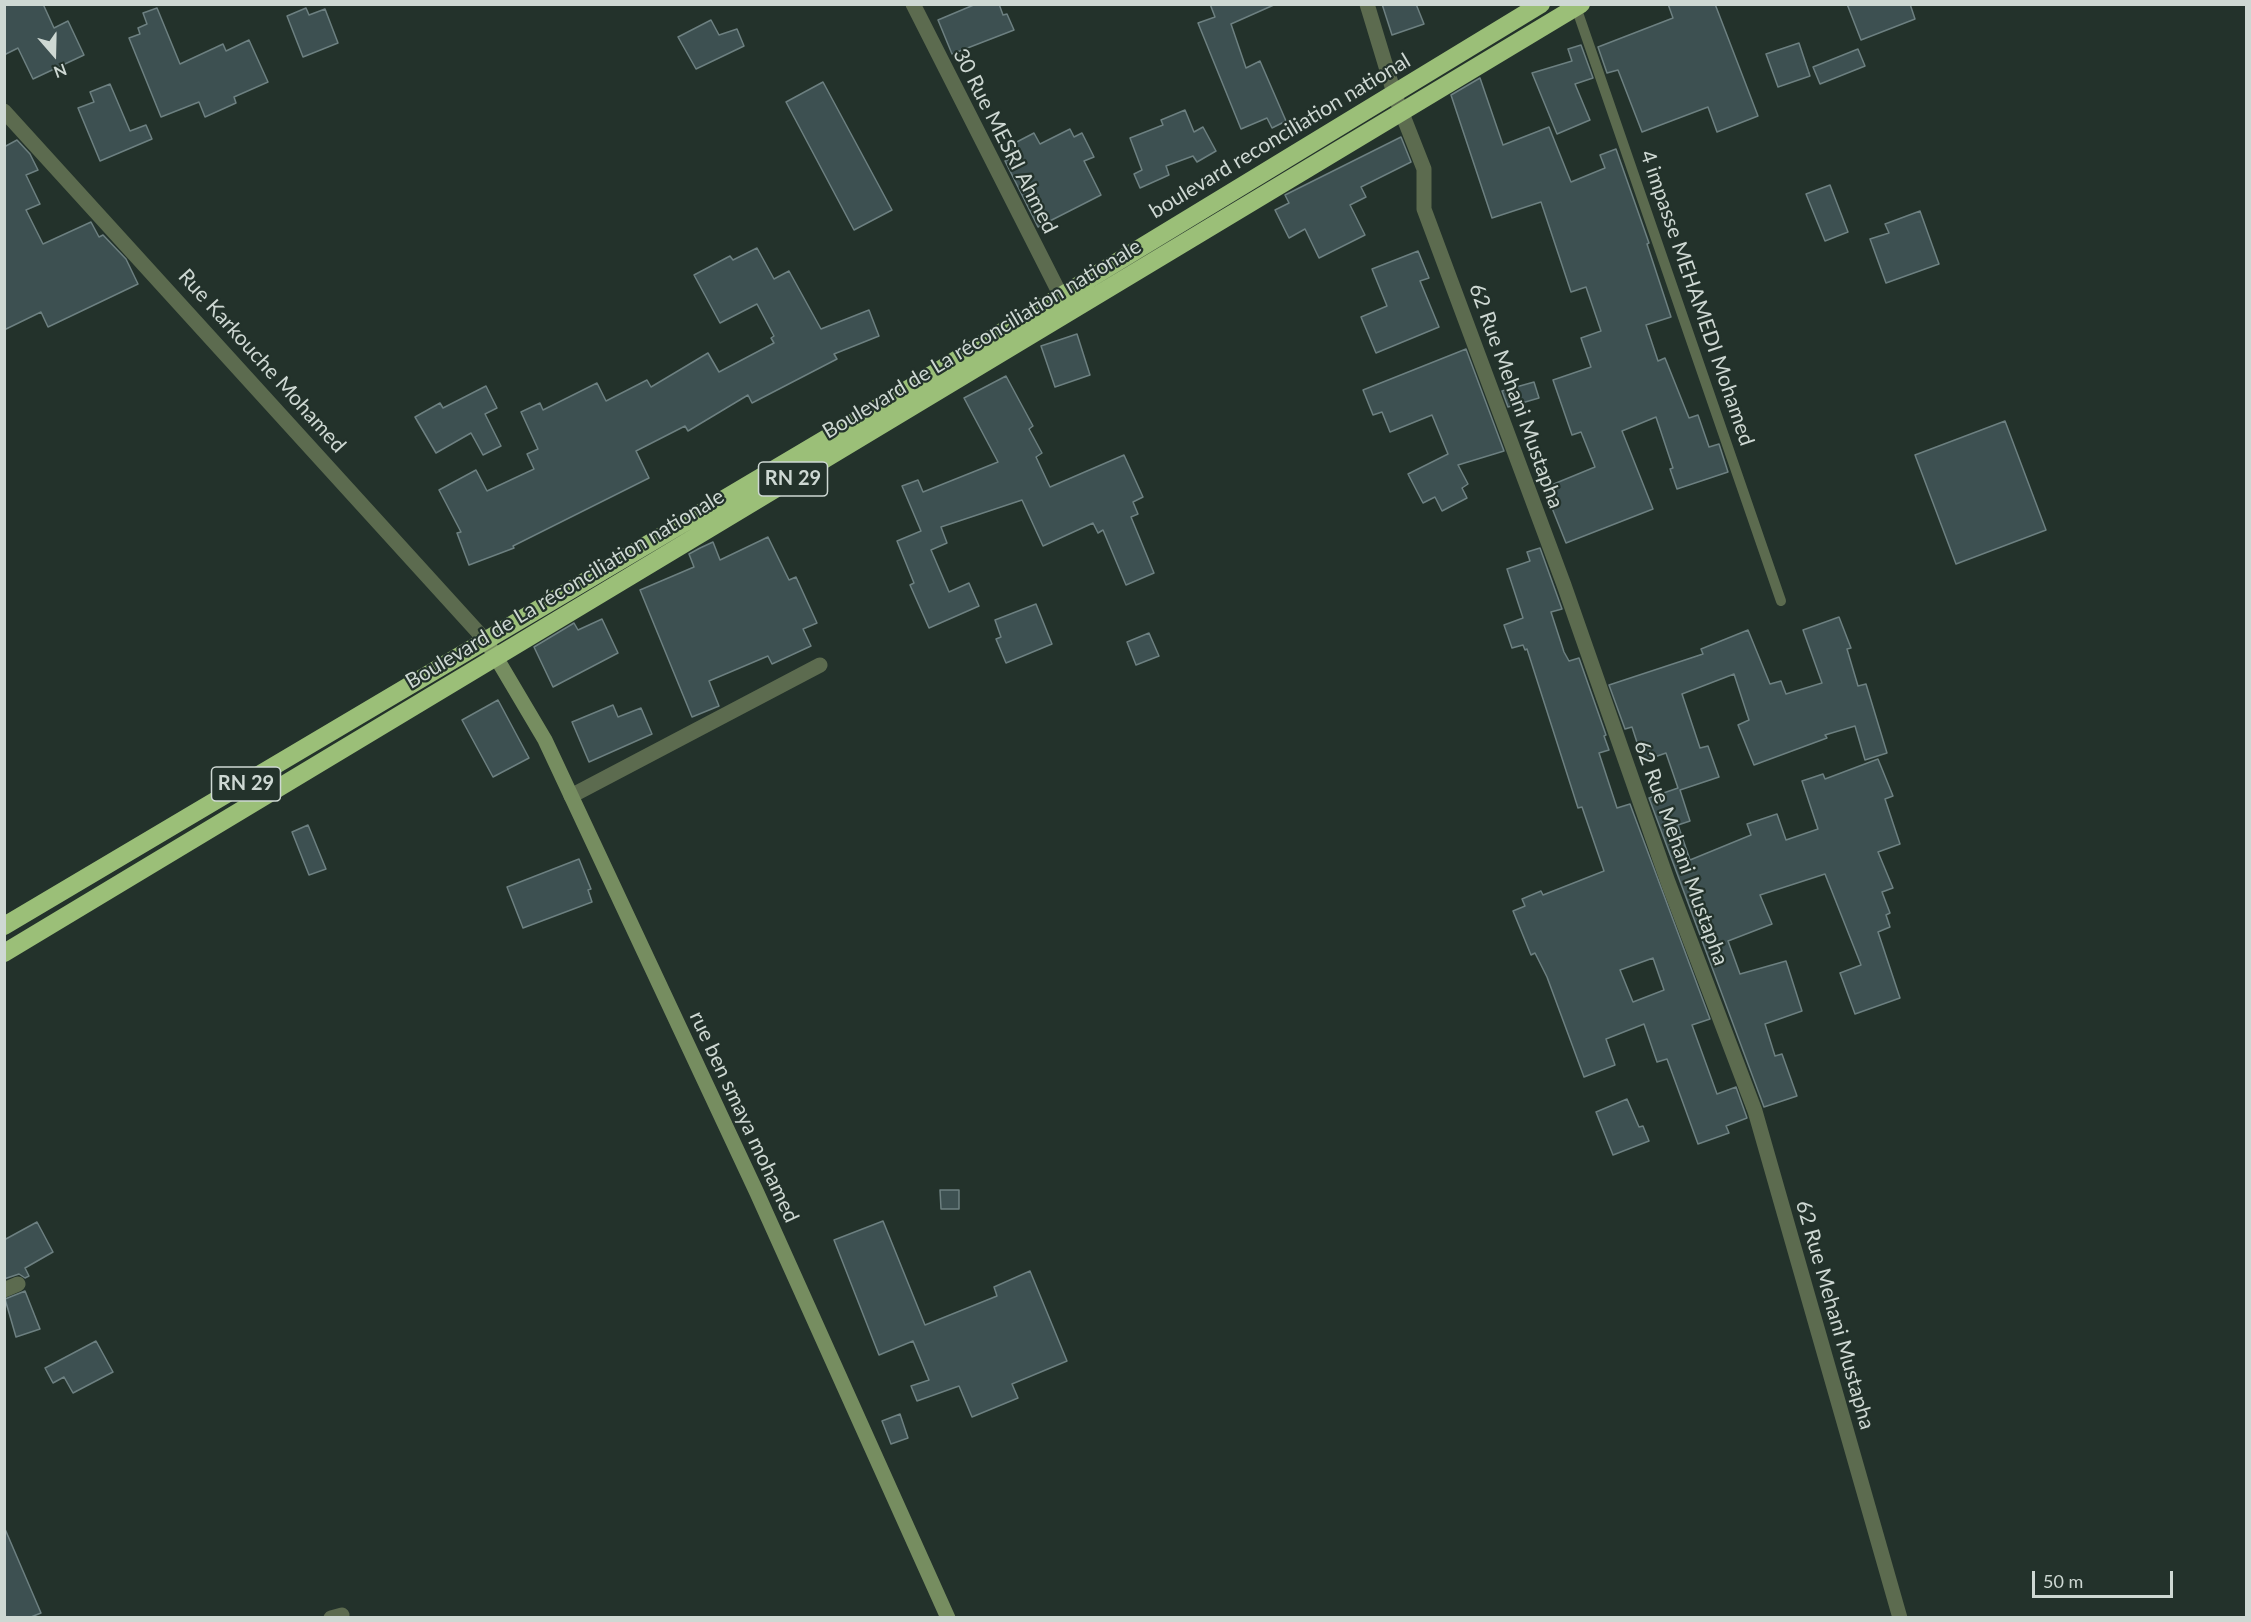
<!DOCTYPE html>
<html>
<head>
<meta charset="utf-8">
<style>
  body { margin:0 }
  #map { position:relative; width:2251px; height:1622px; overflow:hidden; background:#23322b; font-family:Lato,sans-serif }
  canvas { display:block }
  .frame { position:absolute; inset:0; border:6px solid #ced8d3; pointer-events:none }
  .north { position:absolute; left:24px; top:24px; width:60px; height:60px; -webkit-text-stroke:4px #23322b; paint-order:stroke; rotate:160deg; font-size:16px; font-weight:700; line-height:24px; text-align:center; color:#ced8d3 }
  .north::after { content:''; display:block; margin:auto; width:21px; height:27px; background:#ced8d3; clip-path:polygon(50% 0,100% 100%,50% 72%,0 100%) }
  .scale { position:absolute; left:2032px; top:1571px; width:141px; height:27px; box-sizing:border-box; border:3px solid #ced8d3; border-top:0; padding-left:8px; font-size:18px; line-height:21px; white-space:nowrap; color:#ced8d3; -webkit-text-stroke:4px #23322b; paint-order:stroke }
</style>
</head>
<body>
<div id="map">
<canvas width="2251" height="1622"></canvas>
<div class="frame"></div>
<div class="north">N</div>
<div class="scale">50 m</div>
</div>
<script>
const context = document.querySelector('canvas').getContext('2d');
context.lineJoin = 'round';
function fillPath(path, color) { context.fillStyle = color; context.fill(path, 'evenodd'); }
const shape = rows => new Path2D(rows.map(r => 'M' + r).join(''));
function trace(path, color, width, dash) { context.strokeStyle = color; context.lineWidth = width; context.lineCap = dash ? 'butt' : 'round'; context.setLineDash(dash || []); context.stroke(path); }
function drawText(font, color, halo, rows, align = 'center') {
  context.font = font + ' Lato,sans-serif'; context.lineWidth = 4.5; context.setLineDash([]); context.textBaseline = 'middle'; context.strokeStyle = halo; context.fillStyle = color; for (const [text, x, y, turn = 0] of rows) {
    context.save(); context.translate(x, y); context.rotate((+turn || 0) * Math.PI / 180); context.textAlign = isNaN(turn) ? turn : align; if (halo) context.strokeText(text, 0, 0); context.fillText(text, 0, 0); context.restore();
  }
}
const building = shape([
  [4,4,43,4,54,28,68,21,84,55,33,79,18,48,4,55,4,4],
  [976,4,999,4,1003,15,1007,14,1014,30,952,54,938,20,976,4],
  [1210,4,1276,4,1231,24,1246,68,1260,61,1286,121,1272,128,1267,118,1241,129,1198,23,1215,17,1210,4],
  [1382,4,1416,4,1424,24,1392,35,1382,4],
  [1668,4,1715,4,1758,116,1717,132,1708,107,1642,132,1618,70,1607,73,1598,47,1673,18,1668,4],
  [1847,4,1910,4,1915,19,1861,40,1847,4],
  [157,8,180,64,223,44,226,51,249,40,268,82,234,97,236,103,205,117,199,102,161,117,129,38,140,34,138,28,147,24,143,13,157,8],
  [306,8,309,15,325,9,338,43,303,57,287,16,306,8],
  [711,20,719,35,737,29,744,46,696,69,678,37,711,20],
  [1799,43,1810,76,1778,87,1766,54,1799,43],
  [1581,45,1593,78,1575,84,1590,120,1557,134,1532,73,1572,61,1568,49,1581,45],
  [1858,49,1865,66,1820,84,1813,67,1858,49],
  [1480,78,1503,145,1549,127,1571,182,1605,168,1600,155,1616,149,1649,243,1647,244,1671,317,1646,325,1658,361,1665,358,1689,418,1698,415,1709,447,1719,444,1728,472,1677,489,1670,469,1673,468,1656,417,1622,431,1653,509,1566,543,1544,488,1595,467,1581,432,1572,435,1553,380,1591,367,1581,338,1601,331,1586,287,1571,292,1541,202,1492,218,1451,95,1480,78],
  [823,82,892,210,854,230,786,102,823,82],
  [110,84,130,131,146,125,152,139,100,161,78,108,94,102,90,92,110,84],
  [1185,110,1194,132,1203,127,1216,151,1197,162,1193,156,1166,166,1169,175,1140,188,1134,174,1142,170,1130,138,1163,125,1161,120,1185,110],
  [1070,129,1074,137,1082,133,1094,157,1084,161,1101,195,1038,227,1005,161,1015,157,1009,146,1034,133,1040,144,1070,129],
  [1401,137,1411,162,1361,187,1366,197,1350,205,1365,235,1319,258,1305,229,1289,238,1275,210,1289,203,1285,195,1401,137],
  [17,140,30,154,38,170,26,175,40,204,26,210,43,244,91,222,99,237,103,235,126,259,138,284,48,327,41,312,4,330,4,147,17,140],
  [1830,185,1848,232,1825,241,1806,194,1830,185],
  [1920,211,1939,264,1886,283,1870,239,1889,233,1885,224,1920,211],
  [757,248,774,279,789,271,821,329,869,310,879,336,834,354,837,359,752,403,748,395,688,431,685,426,636,451,649,478,513,546,514,548,469,565,457,533,461,532,439,490,476,470,487,491,534,469,527,454,538,449,521,412,540,403,543,410,597,383,606,401,647,380,651,387,708,353,719,372,774,343,771,338,774,336,757,304,720,323,694,275,730,256,733,260,757,248],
  [1418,251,1429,278,1420,281,1439,327,1376,353,1361,317,1387,306,1372,269,1418,251],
  [1077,334,1090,375,1055,387,1041,346,1077,334],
  [1466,349,1504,451,1458,465,1468,484,1462,488,1467,498,1442,511,1435,497,1423,503,1408,474,1448,454,1432,415,1390,432,1382,412,1373,415,1363,390,1466,349],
  [1006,376,1033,426,1029,429,1042,453,1036,457,1050,487,1124,455,1143,497,1133,502,1138,514,1131,517,1154,573,1126,585,1103,530,1098,533,1093,523,1043,546,1022,500,941,527,947,543,931,550,949,592,969,583,979,606,929,628,910,585,914,583,897,541,921,531,902,486,918,480,923,492,998,462,964,398,1006,376],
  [1534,382,1539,398,1508,407,1502,391,1534,382],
  [486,386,497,408,485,414,501,446,483,455,471,433,436,453,415,417,440,403,443,408,486,386],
  [2005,421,2046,530,1956,564,1915,455,2005,421],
  [768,537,789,580,796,577,817,623,803,629,811,646,772,664,768,656,709,681,719,706,692,717,640,590,694,567,689,554,700,548,713,542,720,560,768,537],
  [1540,548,1562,609,1551,612,1564,652,1569,661,1579,658,1606,735,1604,736,1609,750,1599,753,1617,808,1630,804,1710,1019,1692,1025,1717,1094,1736,1087,1747,1118,1726,1126,1729,1133,1698,1144,1667,1059,1657,1062,1644,1024,1606,1039,1615,1065,1584,1077,1547,977,1535,953,1531,955,1513,911,1525,906,1522,899,1541,891,1543,895,1604,871,1582,807,1578,808,1527,649,1525,650,1523,645,1512,648,1504,625,1523,618,1507,569,1530,561,1527,552,1540,548],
  [1653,958,1664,990,1633,1002,1620,970,1653,958],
  [1036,604,1052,644,1006,663,996,639,1001,637,995,620,1036,604],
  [1839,617,1851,648,1847,649,1858,686,1866,684,1887,753,1865,760,1855,726,1825,735,1827,738,1754,765,1738,725,1749,720,1734,674,1682,694,1700,748,1708,746,1719,777,1680,790,1690,821,1678,825,1690,860,1751,835,1747,824,1777,814,1786,840,1818,829,1802,781,1823,774,1825,779,1878,759,1893,796,1885,799,1900,844,1878,852,1893,888,1882,892,1890,913,1886,915,1890,927,1878,932,1900,998,1855,1014,1840,973,1861,965,1825,874,1760,895,1772,924,1728,941,1740,974,1786,961,1802,1011,1765,1024,1775,1056,1782,1054,1797,1096,1764,1107,1649,798,1678,788,1666,753,1643,761,1632,727,1625,729,1609,685,1703,654,1701,649,1748,630,1770,684,1781,681,1786,694,1822,683,1803,630,1839,617],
  [602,619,618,653,553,687,534,647,574,623,578,630,602,619],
  [1149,633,1159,656,1136,665,1127,642,1149,633],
  [498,700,529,758,493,777,462,720,498,700],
  [613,705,618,717,641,708,652,734,589,762,572,722,613,705],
  [308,825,326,869,309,875,292,832,308,825],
  [579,859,591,889,588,890,592,902,523,928,507,887,579,859],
  [1627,1099,1639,1127,1643,1126,1649,1141,1613,1155,1596,1112,1627,1099],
  [940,1190,959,1190,959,1209,941,1209,940,1190],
  [883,1221,925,1325,997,1296,994,1287,1030,1271,1067,1361,1012,1384,1018,1398,972,1417,959,1386,917,1401,911,1386,929,1380,913,1341,879,1355,834,1240,883,1221],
  [37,1222,53,1252,25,1268,29,1276,25,1278,19,1274,4,1279,4,1240,37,1222],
  [25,1291,40,1329,16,1337,5,1299,25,1291],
  [96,1341,113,1372,73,1393,64,1377,53,1383,45,1368,96,1341],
  [900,1414,908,1438,891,1444,882,1421,900,1414],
  [5,1529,41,1613,31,1617,4,1617,5,1529]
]);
const lane = shape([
  [1576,7,1781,601]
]);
const street = shape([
  [913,4,1061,296],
  [1367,4,1394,93,1424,169,1424,209,1564,585,1668,882,1755,1111,1900,1618],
  [4,111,487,642],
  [571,796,820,665],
  [4,1290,18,1284],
  [331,1618,342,1615]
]);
const secondary = shape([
  [487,642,545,740,757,1193,948,1618]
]);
const highway = shape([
  [4,926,859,419,1541,4],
  [4,953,1581,4]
]);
const shields = [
  [793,479,69],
  [246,784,69]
];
const shieldNames = [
  ["RN 29",793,479],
  ["RN 29",246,784]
];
const streetNames = [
  ["boulevard reconciliation national",1280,136,-31],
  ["30 Rue MESRI Ahmed",1005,141,63],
  ["4 impasse MEHAMEDI Mohamed",1697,298,71],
  ["Boulevard de La réconciliation nationale",982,339,-31],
  ["Rue Karkouche Mohamed",262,361,48],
  ["62 Rue Mehani Mustapha",1516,396,70],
  ["Boulevard de La réconciliation nationale",565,589,-31],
  ["62 Rue Mehani Mustapha",1681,853,70],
  ["rue ben smaya mohamed",744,1117,65],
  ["62 Rue Mehani Mustapha",1835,1315,74]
];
fillPath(building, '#3d5051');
trace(building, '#6d8081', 1.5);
trace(lane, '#5c6b4f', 10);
trace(street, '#5c6b4f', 15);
trace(secondary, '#768d60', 15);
trace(highway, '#9bbf78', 18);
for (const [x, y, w] of shields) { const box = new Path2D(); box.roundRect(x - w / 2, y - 17, w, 34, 4.5); context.fillStyle = '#23322b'; context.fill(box); trace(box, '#ced8d3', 1.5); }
drawText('bold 20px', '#ced8d3', null, shieldNames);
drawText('21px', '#ced8d3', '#23322b', streetNames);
</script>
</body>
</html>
